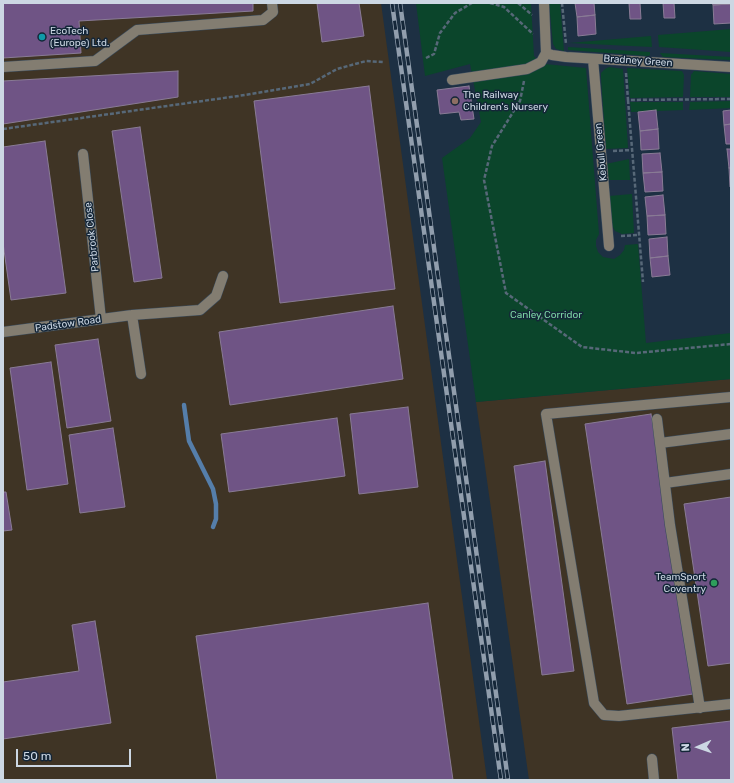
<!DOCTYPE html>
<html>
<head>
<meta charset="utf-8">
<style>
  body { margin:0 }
  #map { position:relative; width:734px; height:783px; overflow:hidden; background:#1d3043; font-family:Rubik,sans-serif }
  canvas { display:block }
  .frame { position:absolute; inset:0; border:4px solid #ccd7e3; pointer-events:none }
  .north { position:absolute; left:678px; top:727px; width:40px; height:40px; -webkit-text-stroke:3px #142638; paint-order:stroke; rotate:268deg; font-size:11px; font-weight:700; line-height:16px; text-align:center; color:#ccd7e3 }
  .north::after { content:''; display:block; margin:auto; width:14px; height:18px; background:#ccd7e3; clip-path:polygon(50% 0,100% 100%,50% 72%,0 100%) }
  .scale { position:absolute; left:16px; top:749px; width:115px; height:18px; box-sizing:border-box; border:2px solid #ccd7e3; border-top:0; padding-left:5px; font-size:12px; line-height:14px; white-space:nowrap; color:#ccd7e3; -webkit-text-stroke:3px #142638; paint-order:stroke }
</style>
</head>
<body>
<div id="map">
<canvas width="734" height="783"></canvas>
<div class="frame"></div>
<div class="north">N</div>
<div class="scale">50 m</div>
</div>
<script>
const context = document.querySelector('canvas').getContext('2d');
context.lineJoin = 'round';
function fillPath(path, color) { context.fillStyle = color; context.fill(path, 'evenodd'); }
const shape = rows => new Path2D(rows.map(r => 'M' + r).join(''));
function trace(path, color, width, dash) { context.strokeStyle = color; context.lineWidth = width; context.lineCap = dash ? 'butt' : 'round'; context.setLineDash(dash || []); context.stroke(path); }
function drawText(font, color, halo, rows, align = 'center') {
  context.font = font + ' Rubik,sans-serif'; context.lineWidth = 3; context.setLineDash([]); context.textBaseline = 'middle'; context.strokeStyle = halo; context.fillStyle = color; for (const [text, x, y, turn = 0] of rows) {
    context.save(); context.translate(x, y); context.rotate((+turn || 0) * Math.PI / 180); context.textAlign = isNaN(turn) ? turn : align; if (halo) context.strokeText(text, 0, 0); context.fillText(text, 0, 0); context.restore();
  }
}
const industrial = shape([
  [3,3,381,3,487,780,3,780],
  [731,379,731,780,529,780,476,402]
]);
const green = shape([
  [416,3,531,3,534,56,538,61,545,64,586,68,599,234,596,240,596,246,598,252,603,257,614,259,620,255,624,250,625,245,638,244,646,343,731,333,731,379,476,402,442,158,470,138,481,122,470,64,425,76],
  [549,3,560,3,564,51,556,49,553,44],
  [731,29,731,52,659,47,658,35],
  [651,36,652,47,569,43],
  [568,47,650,52,650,55,648,56,568,50],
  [660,53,731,57,731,60,663,57],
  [609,67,623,69,628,148,606,149,601,78,601,73,605,69],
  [627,68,682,71,684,75,683,97,630,98],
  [694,71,731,74,731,97,690,97,691,75],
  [731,101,731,108,689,110,690,102],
  [630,102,683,102,683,110,631,112],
  [629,159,630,180,607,180,606,164],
  [632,194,634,233,622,234,615,231,612,225,609,196]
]);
const stream = shape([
  [184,405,189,441,213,489,216,504,216,519,213,527]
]);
const building = shape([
  [3,3,253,3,253,11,79,21,81,53,3,58,3,3],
  [317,3,359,3,364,36,322,42,317,3],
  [575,3,594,3,595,15,577,17,575,3],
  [629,3,640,3,641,19,630,19,629,3],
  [663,3,674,3,675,18,664,18,663,3],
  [712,3,731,3,731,4,713,5,712,3],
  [731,4,731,23,714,24,713,5,731,4],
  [595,15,596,34,578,36,577,17,595,15],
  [178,71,178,97,3,124,3,81,178,71],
  [369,86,395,289,280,303,254,101,369,86],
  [469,86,474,119,461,120,459,112,440,114,437,90,469,86],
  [656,110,658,129,640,131,638,112,656,110],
  [731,110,731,124,724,125,723,111,731,110],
  [731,124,731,144,726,144,724,125,731,124],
  [140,127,162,278,134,282,112,131,140,127],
  [658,129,659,149,641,150,640,131,658,129],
  [45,141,66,293,11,300,3,243,3,147,45,141],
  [727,149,731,149,731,168,729,168,727,149],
  [660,153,662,172,643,173,642,154,660,153],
  [729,168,731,168,731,187,730,187,729,168],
  [662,172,663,191,645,192,643,173,662,172],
  [663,195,665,215,647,216,645,197,663,195],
  [665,215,666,234,648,235,647,216,665,215],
  [667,237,668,256,650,258,649,239,667,237],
  [668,256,670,275,652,277,650,258,668,256],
  [393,306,403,379,230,405,219,332,393,306],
  [98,339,111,421,67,428,55,345,98,339],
  [51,362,68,484,27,490,10,368,51,362],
  [408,407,418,487,359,494,350,414,408,407],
  [651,414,693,694,627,704,585,424,651,414],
  [337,418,345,476,229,492,221,434,337,418],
  [113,428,125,507,80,513,69,435,113,428],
  [545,461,574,671,542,675,514,466,545,461],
  [3,492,6,492,12,530,3,531,3,492],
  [731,497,731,663,708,666,684,504,731,497],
  [428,603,453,780,217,780,196,636,428,603],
  [95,621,111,723,3,739,3,682,79,671,72,625,95,621],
  [731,721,731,780,678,780,672,728,731,721]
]);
const path = shape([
  [490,3,504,7,533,34],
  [518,3,532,15],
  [562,3,566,44],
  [426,58,434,54,440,33,455,13,472,3],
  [626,73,628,100,731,99],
  [524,81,520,101,492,146,484,180,506,293,582,347,636,353,731,344],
  [628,100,643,282],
  [3,129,245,95,310,84,337,69,366,61,383,62],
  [613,151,632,150],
  [621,236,639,235]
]);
const minor = shape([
  [544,3,546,53],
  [546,53,552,55,566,57,731,67],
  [593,59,609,246],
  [3,67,95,61,137,30,263,20,273,12,272,3],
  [452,80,527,69,541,62,546,53],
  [83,154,101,319],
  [132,315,141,374],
  [3,332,132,315,200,310,216,296,223,276],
  [731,397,546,414,594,703,604,715,619,716,731,704],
  [657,419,670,525,700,708],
  [660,443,731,434],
  [665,483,731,474],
  [652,759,654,780]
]);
const rail = shape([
  [392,3,501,780],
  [400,3,508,780]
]);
const markers = [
  [42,37,4,"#0f9aa8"],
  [455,101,4,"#8d6e63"],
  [714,583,4,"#2e9e5b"]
];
const poiNames = [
  ["EcoTech",50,31],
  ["(Europe) Ltd.",50,43],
  ["The Railway",463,95],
  ["Children's Nursery",463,107],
  ["TeamSport",706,577,"right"],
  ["Coventry",706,589,"right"]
];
const streetNames = [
  ["Bradney Green",638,61,4],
  ["Kebull Green",601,152,-95],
  ["Parbrook Close",92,237,-96],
  ["Padstow Road",68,324,-8]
];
const parkNames = [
  ["Canley Corridor",546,315]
];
fillPath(industrial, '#3f3425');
fillPath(green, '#0b452b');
trace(stream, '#557eaa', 4.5);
fillPath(building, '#6f5485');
trace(building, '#897b95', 1);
trace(minor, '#394b5d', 11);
trace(path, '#576878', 2.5, [4, 2]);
trace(minor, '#837d71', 10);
trace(rail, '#919ead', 4.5);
trace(rail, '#142638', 3, [9]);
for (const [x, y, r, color] of markers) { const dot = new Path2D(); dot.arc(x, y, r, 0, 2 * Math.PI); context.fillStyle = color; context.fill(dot); trace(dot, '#142638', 1.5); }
drawText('10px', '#ccd7e3', '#142638', poiNames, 'left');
drawText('10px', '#ccd7e3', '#142638', streetNames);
drawText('10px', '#7bd4a3', '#142638', parkNames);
</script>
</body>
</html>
